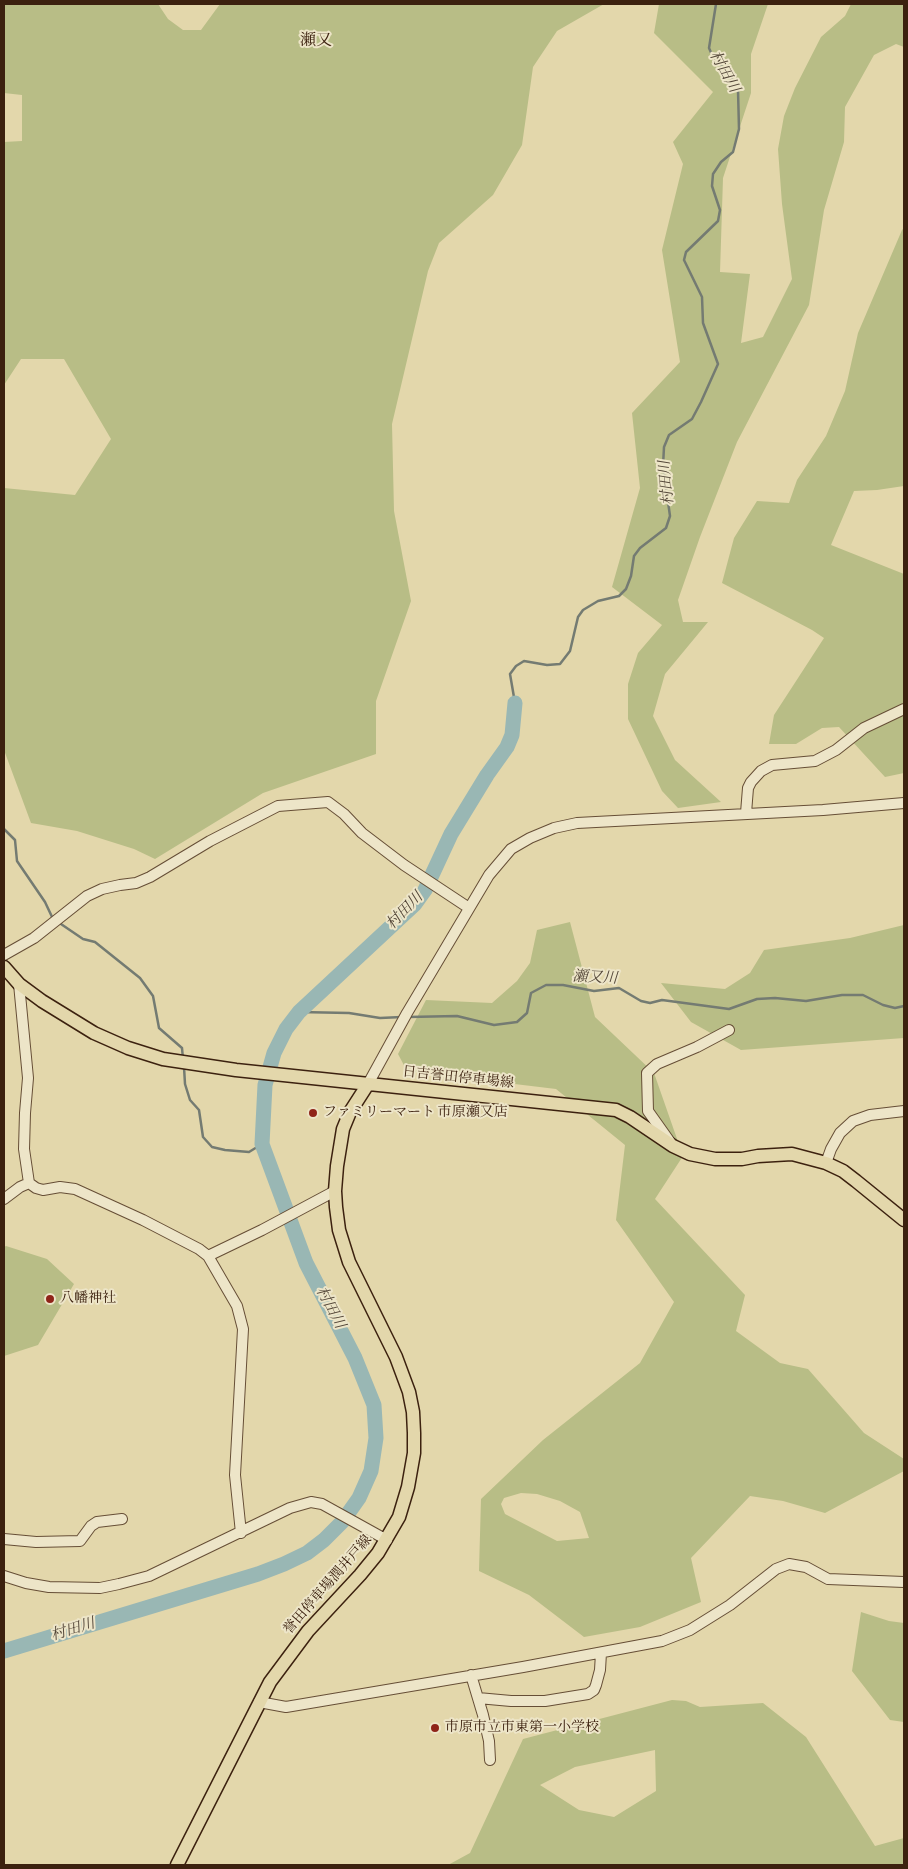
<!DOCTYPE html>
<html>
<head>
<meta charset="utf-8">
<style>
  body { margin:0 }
  #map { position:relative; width:908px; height:1869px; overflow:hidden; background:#e3d7ab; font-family:Alegreya,serif }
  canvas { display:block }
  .frame { position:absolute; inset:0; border:5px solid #3c210f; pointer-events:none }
</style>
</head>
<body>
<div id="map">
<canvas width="908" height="1869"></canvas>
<div class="frame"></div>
</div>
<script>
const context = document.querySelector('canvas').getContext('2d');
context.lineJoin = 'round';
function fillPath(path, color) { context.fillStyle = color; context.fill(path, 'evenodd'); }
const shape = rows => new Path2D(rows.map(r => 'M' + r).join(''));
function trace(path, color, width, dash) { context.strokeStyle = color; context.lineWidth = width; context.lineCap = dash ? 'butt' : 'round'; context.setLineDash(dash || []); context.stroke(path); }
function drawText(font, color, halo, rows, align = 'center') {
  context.font = font + ' Alegreya,"Noto Serif JP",serif'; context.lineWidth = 4; context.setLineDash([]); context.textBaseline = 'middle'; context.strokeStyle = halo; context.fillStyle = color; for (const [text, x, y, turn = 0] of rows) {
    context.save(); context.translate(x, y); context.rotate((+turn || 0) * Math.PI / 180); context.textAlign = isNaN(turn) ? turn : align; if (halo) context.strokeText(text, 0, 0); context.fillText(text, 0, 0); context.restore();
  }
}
const green = shape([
  [4,4,158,4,168,19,183,30,201,30,220,4,604,4,557,31,533,67,522,145,493,195,439,243,428,271,392,424,394,511,411,601,376,701,376,754,263,793,155,859,134,849,77,831,31,823,4,750,4,488,75,495,111,439,64,359,21,359,4,385,4,142,22,141,22,95,4,93],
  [659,4,768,4,751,54,751,93,723,178,720,272,750,274,741,343,763,337,792,279,782,204,778,149,784,116,795,88,821,37,845,16,851,4,904,4,904,47,896,44,874,55,845,107,844,142,824,210,809,305,737,442,700,537,678,600,683,622,708,622,665,674,653,716,675,760,721,802,678,808,662,791,628,719,628,684,638,653,662,625,612,587,640,488,632,413,680,362,662,250,683,164,673,142,713,92,654,33],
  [904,228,904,486,877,490,854,491,831,545,904,574,904,773,885,777,839,727,822,728,796,744,769,744,774,715,824,638,812,630,722,583,734,538,757,501,789,503,797,480,826,436,845,391,858,333,902,230],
  [570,922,595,1017,654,1073,683,1156,655,1199,745,1295,736,1331,780,1363,808,1369,864,1433,904,1459,904,1471,825,1513,783,1501,750,1496,691,1558,701,1602,640,1627,584,1637,529,1595,479,1571,481,1499,543,1440,640,1363,674,1302,616,1220,625,1145,556,1089,407,1071,398,1054,426,1000,492,1003,517,981,530,963,537,930],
  [521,1493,537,1494,560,1501,580,1512,589,1538,557,1541,505,1514,501,1504,504,1498],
  [904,925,904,1038,741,1050,691,1022,661,983,725,989,750,973,764,950,850,938],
  [6,1246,47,1259,74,1284,38,1345,4,1356,4,1247],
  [861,1612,889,1621,904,1623,904,1722,890,1720,852,1671],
  [672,1700,686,1701,700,1707,763,1703,806,1737,875,1846,904,1838,904,1865,448,1865,470,1853,523,1739],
  [655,1750,656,1791,614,1817,579,1810,540,1785,575,1767]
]);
const stream = shape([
  [515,703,510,674,516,666,524,661,547,665,560,664,570,651,578,617,583,610,598,601,619,596,626,589,631,576,634,556,640,548,666,528,670,516,663,466,664,447,669,435,692,419,701,402,718,364,703,323,702,297,684,260,686,252,718,221,720,210,712,186,713,174,721,162,733,152,739,129,738,90,728,73,713,57,709,48,716,4],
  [4,829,15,840,17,861,45,902,53,919],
  [58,922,83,939,95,942,140,978,153,996,159,1028,182,1048,183,1059],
  [299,1012,349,1013,380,1018,402,1017],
  [408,1017,457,1016,494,1025,517,1022,527,1013,531,993,546,985,563,985,594,991,619,988,641,1001,650,1003,662,1000,729,1009,757,999,775,998,806,1001,842,995,863,995,883,1005,895,1008,904,1006],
  [184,1067,185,1084,190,1100,199,1110,203,1137,212,1147,225,1150,249,1152,262,1144]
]);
const river = shape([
  [4,1651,258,1574,284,1564,307,1553,324,1540,342,1522,359,1498,371,1471,376,1438,374,1405,355,1358,306,1263,262,1144,265,1085,274,1053,286,1029,299,1012,415,904,425,890,451,834,487,775,507,747,512,735,515,703]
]);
const minor = shape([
  [746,813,748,788,751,782,761,771,772,765,815,761,836,750,864,728,904,709],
  [4,955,34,938,87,896,102,889,120,885,136,883,150,877,210,841,278,806,328,802,344,814,362,833,404,865,469,908],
  [19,984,28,1078,25,1113,24,1149,29,1183,36,1188,43,1190,60,1187,75,1189,143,1220,199,1249,208,1256,237,1306,243,1329,235,1475,241,1533],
  [368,1084,407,1013,489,875,511,849,530,838,554,828,577,823,823,810,904,803],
  [670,1142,648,1111,647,1073,657,1064,697,1047,729,1030],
  [826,1163,831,1149,840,1133,853,1121,870,1115,904,1111],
  [4,1199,20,1187,29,1183],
  [208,1256,262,1230,335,1191],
  [4,1539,36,1542,80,1541,91,1526,97,1522,122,1519],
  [4,1576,26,1583,49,1587,100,1588,119,1584,149,1576,290,1508,311,1502,322,1504,387,1540],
  [471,1675,483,1715,489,1741,490,1760],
  [478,1698,511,1701,545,1701,588,1694,594,1690,596,1685,600,1670,601,1653],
  [259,1702,286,1707,523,1667,662,1641,690,1630,730,1605,776,1569,789,1564,806,1567,828,1579,904,1582]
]);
const major = shape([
  [4,967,19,984,42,1001,94,1033,128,1048,163,1059,236,1070,616,1110,630,1117,673,1146,690,1154,715,1159,742,1159,758,1156,792,1154,826,1163,843,1171,856,1181,904,1220],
  [177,1865,270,1682,308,1631,360,1575,378,1553,399,1517,408,1487,414,1453,414,1433,413,1412,409,1392,396,1357,349,1262,339,1230,336,1207,335,1191,337,1166,343,1129,350,1112,368,1084]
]);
const markers = [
  [313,1113,5,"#8f2418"],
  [50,1299,5,"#8f2418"],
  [435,1728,5,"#8f2418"]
];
const streetNames = [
  ["日吉誉田停車場線",458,1078,6],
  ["誉田停車場潤井戸線",328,1585,-49]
];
const poiNames = [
  ["ファミリーマート 市原瀬又店",323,1113],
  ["八幡神社",60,1299],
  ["市原市立市東第一小学校",445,1728]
];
const waterNames = [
  ["村田川",724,72,61],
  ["村田川",667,483,-95],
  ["村田川",405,911,-46],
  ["瀬又川",595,978,3],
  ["村田川",330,1308,62],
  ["村田川",73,1630,-17]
];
const quarterNames = [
  ["瀬又",316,41]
];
fillPath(green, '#b8bd86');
trace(stream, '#747b72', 2.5);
trace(river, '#99b7b4', 15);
trace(minor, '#664e36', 12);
trace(major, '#3c210f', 15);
trace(minor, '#ede5c8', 10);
trace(major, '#e3d7ab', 12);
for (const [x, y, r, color] of markers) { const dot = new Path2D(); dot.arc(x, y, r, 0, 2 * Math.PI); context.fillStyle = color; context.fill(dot); trace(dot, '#ede5c8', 2); }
drawText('14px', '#3c210f', '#ede5c8', streetNames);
drawText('14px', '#3c210f', '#ede5c8', poiNames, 'left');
drawText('italic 15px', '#534638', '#ede5c8', waterNames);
drawText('16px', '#3c210f', '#ede5c8', quarterNames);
</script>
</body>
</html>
